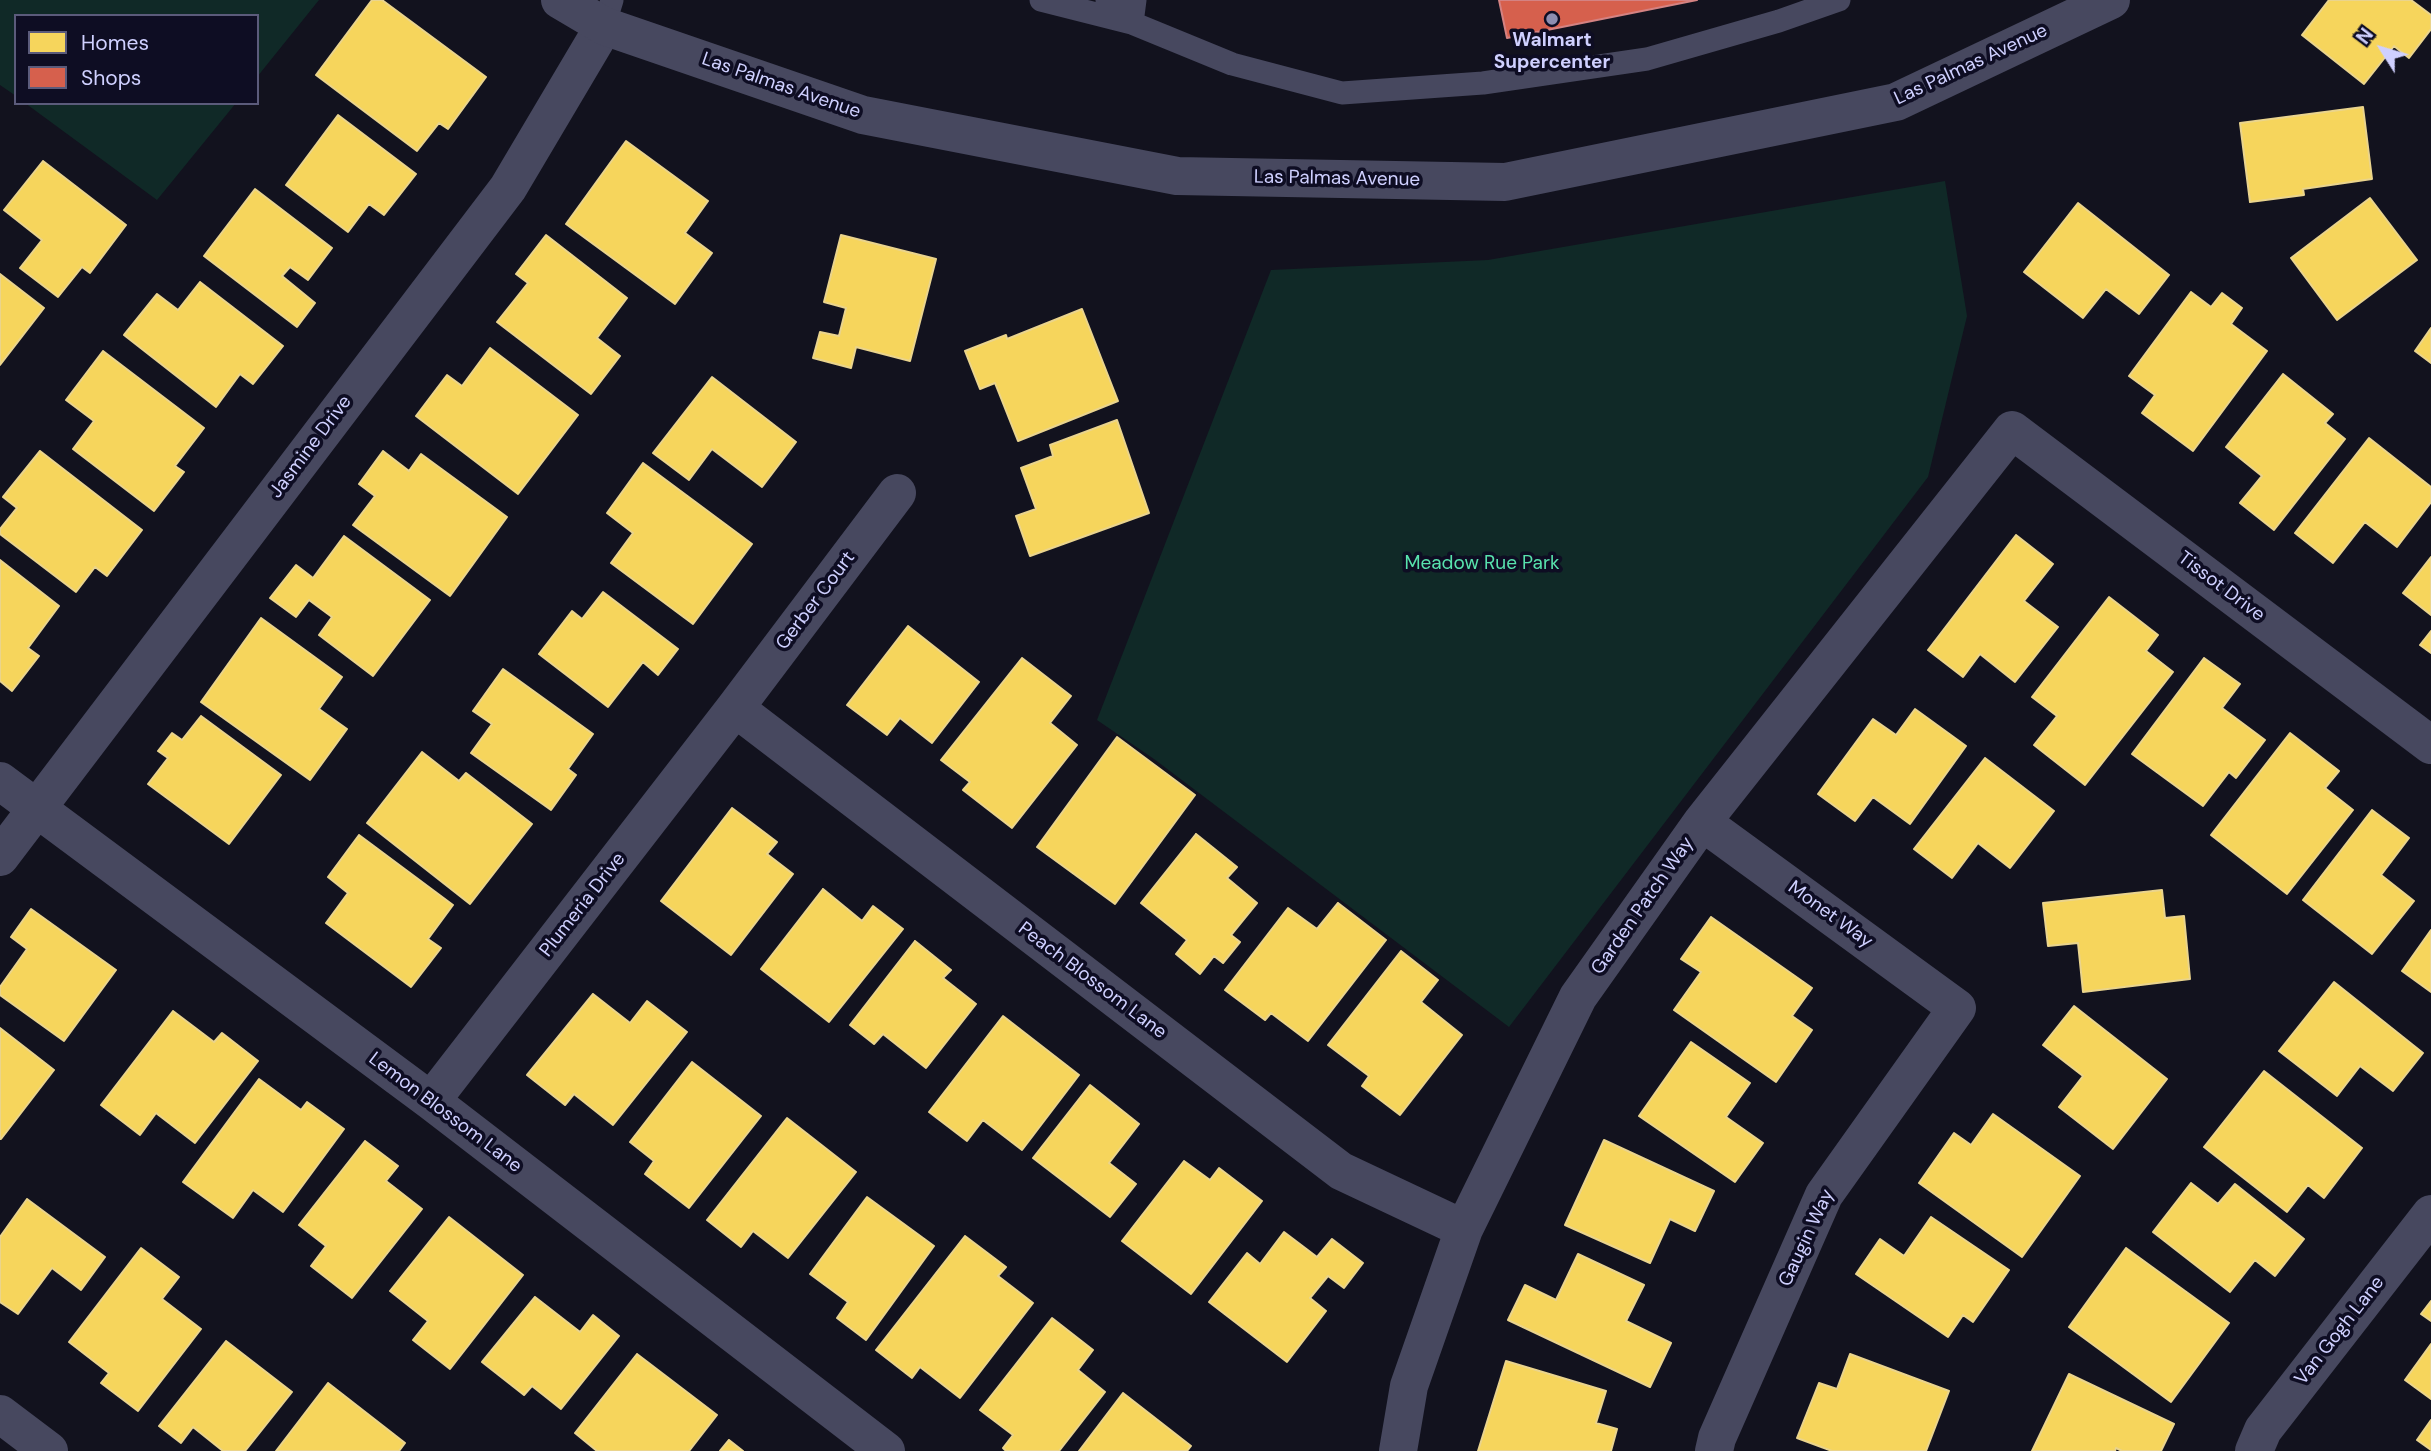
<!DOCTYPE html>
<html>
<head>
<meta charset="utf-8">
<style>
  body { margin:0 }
  #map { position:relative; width:2431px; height:1451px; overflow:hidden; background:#12121e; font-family:"DM Sans",sans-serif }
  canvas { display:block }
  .legend { position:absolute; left:14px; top:14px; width:245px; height:91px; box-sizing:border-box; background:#0e0d23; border:2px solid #5b5b7b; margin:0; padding:9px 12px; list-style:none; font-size:21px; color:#cfd0ff }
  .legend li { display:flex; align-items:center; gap:14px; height:35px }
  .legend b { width:35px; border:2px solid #5b5b7b }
  .north { position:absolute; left:2347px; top:14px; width:70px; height:70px; -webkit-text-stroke:5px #0e0d23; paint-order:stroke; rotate:307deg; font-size:19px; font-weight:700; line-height:28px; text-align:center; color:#cfd0ff }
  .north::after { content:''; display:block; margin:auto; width:24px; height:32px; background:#cfd0ff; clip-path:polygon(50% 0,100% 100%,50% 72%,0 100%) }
</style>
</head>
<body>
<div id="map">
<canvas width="2431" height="1451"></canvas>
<ul class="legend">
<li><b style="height:19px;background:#f6d55c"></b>Homes</li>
<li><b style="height:19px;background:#d6604d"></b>Shops</li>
</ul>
<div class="north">N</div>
</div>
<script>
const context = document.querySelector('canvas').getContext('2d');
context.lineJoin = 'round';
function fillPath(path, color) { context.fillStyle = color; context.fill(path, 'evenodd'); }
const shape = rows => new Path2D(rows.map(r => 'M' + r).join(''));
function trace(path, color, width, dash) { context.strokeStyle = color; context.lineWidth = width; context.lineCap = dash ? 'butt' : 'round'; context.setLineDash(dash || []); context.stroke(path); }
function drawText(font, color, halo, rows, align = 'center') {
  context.font = font + ' "DM Sans",sans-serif'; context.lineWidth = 7; context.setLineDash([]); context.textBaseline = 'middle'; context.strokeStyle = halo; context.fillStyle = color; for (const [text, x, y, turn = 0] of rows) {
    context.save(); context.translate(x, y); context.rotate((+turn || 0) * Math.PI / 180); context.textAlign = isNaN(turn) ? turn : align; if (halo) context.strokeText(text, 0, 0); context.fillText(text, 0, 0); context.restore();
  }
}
const green = shape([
  [0,0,319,0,257,77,257,16,16,16,16,96,0,85],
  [25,103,236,103,157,200],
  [1945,181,1967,316,1928,477,1509,1027,1154,759,1097,720,1271,270,1488,260]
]);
const homes = shape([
  [372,0,382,0,486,77,448,129,439,123,417,151,316,75,372,0],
  [2329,0,2411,0,2431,15,2431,29,2409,58,2394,46,2364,84,2302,35,2329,0],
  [2363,107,2372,179,2303,189,2304,195,2250,202,2240,123,2363,107],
  [338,115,416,174,384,215,369,204,348,232,286,185,338,115],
  [626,141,708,201,685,233,712,253,675,304,566,224,626,141],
  [43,161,126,225,90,273,82,267,58,297,20,268,42,240,4,210,43,161],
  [255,189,332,248,308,280,290,267,282,276,315,303,297,327,204,256,255,189],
  [2370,198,2417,260,2337,320,2291,258,2370,198],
  [2078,203,2169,275,2139,314,2106,289,2083,318,2024,272,2078,203],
  [546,235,627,298,597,338,620,356,591,394,497,322,528,283,516,274,546,235],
  [841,235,936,259,910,361,856,347,851,368,813,358,820,332,839,336,846,308,824,302,841,235],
  [0,274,44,308,0,365,0,274],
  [200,282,283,346,253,384,240,374,216,407,124,335,157,294,178,310,200,282],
  [2191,292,2211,307,2222,293,2242,308,2231,324,2267,351,2193,451,2142,413,2155,395,2129,376,2191,292],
  [1082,309,1118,401,1018,441,995,383,980,389,965,351,1006,335,1007,339,1082,309],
  [2431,328,2431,363,2415,351,2431,328],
  [490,348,578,415,518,494,416,416,447,375,462,386,490,348],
  [103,351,204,428,175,466,184,472,154,511,73,449,94,421,66,400,103,351],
  [2283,374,2333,414,2325,423,2345,439,2274,530,2240,503,2262,476,2226,447,2283,374],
  [712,377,796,442,762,487,712,449,689,480,653,453,712,377],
  [1117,420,1149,513,1030,556,1016,516,1036,509,1021,468,1053,456,1050,445,1117,420],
  [2369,438,2431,487,2431,502,2397,547,2365,522,2333,563,2295,533,2369,438],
  [40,451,142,530,107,576,95,567,76,592,0,534,0,529,17,508,3,497,40,451],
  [383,451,409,471,421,454,507,517,450,596,353,525,375,496,359,484,383,451],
  [643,463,752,544,693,624,611,563,633,533,607,513,643,463],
  [2016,535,2053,564,2024,601,2058,627,2015,682,1980,654,1963,677,1928,650,2016,535],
  [344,536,430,600,373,676,319,635,332,617,309,600,296,617,270,598,296,565,313,578,344,536],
  [2431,557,2431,615,2403,593,2431,557],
  [0,560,59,606,28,648,39,656,12,691,0,681,0,560],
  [603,592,678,649,658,675,643,662,608,707,539,654,572,611,582,619,603,592],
  [2109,597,2158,635,2146,651,2173,672,2085,785,2034,745,2057,716,2032,697,2109,597],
  [261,618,342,677,319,709,347,729,310,780,201,702,261,618],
  [908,626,979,682,932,743,900,718,887,735,847,705,908,626],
  [2431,631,2431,653,2420,645,2431,631],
  [1022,658,1071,696,1050,723,1077,745,1012,828,963,790,970,782,941,760,1022,658],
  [2204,658,2240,684,2222,708,2265,740,2236,778,2229,772,2203,806,2132,754,2204,658],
  [503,669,593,734,568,769,576,775,551,810,471,753,492,724,473,711,503,669],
  [1915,709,1966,746,1910,824,1873,797,1855,821,1818,794,1873,719,1896,735,1915,709],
  [201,716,281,775,229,844,148,784,168,758,158,751,172,733,182,740,201,716],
  [2290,733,2339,771,2325,788,2353,810,2287,894,2211,835,2290,733],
  [1117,737,1195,795,1115,904,1037,847,1117,737],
  [422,752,459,781,466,773,532,824,470,904,367,823,422,752],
  [1985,758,2054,811,2010,868,1978,843,1952,878,1914,849,1985,758],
  [732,808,777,842,767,854,793,874,731,955,661,901,732,808],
  [2372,810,2409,838,2381,875,2414,901,2372,954,2303,900,2372,810],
  [1196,834,1237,867,1227,878,1257,903,1231,935,1240,942,1223,963,1214,956,1200,974,1176,954,1187,940,1141,903,1196,834],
  [359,835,453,905,428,939,441,948,411,987,326,923,348,893,328,877,359,835],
  [823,889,862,921,873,906,903,929,829,1022,761,969,823,889],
  [2162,890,2165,918,2184,916,2190,979,2083,992,2078,943,2048,946,2043,903,2162,890],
  [1338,903,1386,940,1308,1041,1271,1013,1265,1020,1225,990,1288,908,1317,929,1338,903],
  [31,909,116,970,64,1041,0,995,0,987,27,949,11,937,31,909],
  [1711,917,1812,988,1792,1016,1812,1030,1776,1082,1674,1010,1701,972,1681,959,1711,917],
  [2431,930,2431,992,2402,971,2431,930],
  [915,941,951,970,943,978,976,1004,926,1068,883,1034,874,1044,850,1025,915,941],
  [1401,951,1438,980,1421,1002,1462,1035,1400,1115,1362,1086,1369,1076,1328,1045,1401,951],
  [2334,982,2423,1053,2393,1091,2360,1066,2337,1096,2279,1051,2334,982],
  [593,994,630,1023,647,1001,687,1032,613,1125,574,1094,565,1105,527,1075,593,994],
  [2074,1006,2167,1079,2113,1149,2059,1107,2083,1076,2043,1045,2074,1006],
  [173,1011,214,1042,222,1033,258,1061,195,1143,156,1113,140,1135,101,1105,173,1011],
  [1003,1016,1079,1075,1022,1150,983,1120,967,1141,929,1112,1003,1016],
  [0,1028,54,1070,1,1139,0,1139,0,1028],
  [1691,1042,1750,1083,1726,1117,1763,1143,1735,1182,1639,1116,1691,1042],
  [692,1062,761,1116,689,1208,645,1174,654,1161,630,1142,692,1062],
  [2264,1071,2362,1148,2324,1198,2308,1185,2287,1212,2204,1147,2264,1071],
  [259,1079,301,1110,307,1102,344,1129,283,1212,253,1190,233,1218,183,1182,259,1079],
  [1090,1085,1139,1124,1109,1163,1136,1184,1110,1217,1033,1158,1090,1085],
  [1993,1114,2080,1176,2022,1257,1919,1183,1954,1133,1971,1145,1993,1114],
  [787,1118,856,1172,788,1258,753,1231,741,1247,707,1220,787,1118],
  [1604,1140,1714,1191,1695,1231,1670,1219,1650,1263,1565,1225,1604,1140],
  [365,1141,398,1166,386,1181,422,1209,352,1298,311,1266,326,1246,299,1225,365,1141],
  [1184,1161,1210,1180,1219,1168,1262,1201,1191,1294,1122,1241,1184,1161],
  [2191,1183,2218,1204,2235,1184,2304,1239,2275,1276,2255,1260,2230,1292,2153,1232,2191,1183],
  [867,1197,934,1246,866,1340,837,1318,848,1302,810,1274,867,1197],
  [27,1199,105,1257,81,1290,52,1268,18,1314,0,1302,0,1237,27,1199],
  [449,1217,523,1275,450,1369,413,1340,428,1321,390,1291,449,1217],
  [1931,1217,2009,1270,1973,1322,1963,1315,1948,1337,1856,1274,1880,1239,1904,1256,1931,1217],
  [1284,1232,1317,1257,1332,1239,1363,1263,1344,1288,1328,1276,1310,1298,1326,1311,1287,1362,1209,1302,1247,1253,1260,1264,1284,1232],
  [965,1236,1006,1267,998,1276,1033,1303,960,1398,920,1367,912,1378,876,1350,965,1236],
  [141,1248,179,1277,162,1299,201,1329,138,1411,101,1383,109,1373,69,1342,141,1248],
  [2126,1248,2229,1323,2171,1402,2069,1327,2126,1248],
  [1578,1254,1644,1285,1626,1321,1671,1343,1650,1387,1508,1320,1525,1285,1556,1300,1578,1254],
  [535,1297,580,1332,593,1315,619,1336,561,1409,532,1386,524,1395,482,1362,535,1297],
  [2431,1301,2431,1321,2421,1314,2431,1301],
  [1052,1318,1093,1350,1078,1370,1105,1392,1059,1451,1006,1451,1003,1448,1013,1435,980,1410,1052,1318],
  [226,1341,292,1392,245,1451,223,1451,193,1427,181,1443,159,1426,226,1341],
  [2431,1344,2431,1399,2405,1380,2431,1344],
  [637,1354,717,1415,689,1451,597,1451,575,1433,637,1354],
  [1850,1354,1949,1391,1926,1451,1832,1451,1797,1438,1819,1383,1837,1389,1850,1354],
  [1506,1361,1606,1391,1596,1423,1617,1429,1611,1451,1478,1451,1506,1361],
  [2069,1374,2174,1424,2161,1451,2122,1451,2116,1448,2115,1451,2032,1451,2069,1374],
  [328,1383,405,1443,399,1451,276,1451,328,1383],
  [1123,1393,1191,1446,1187,1451,1079,1451,1123,1393],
  [2431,1420,2431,1450,2417,1440,2431,1420],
  [729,1440,743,1451,720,1451,729,1440]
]);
const shops = shape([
  [1499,0,1697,0,1507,38,1499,0]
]);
const service = shape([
  [1041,0,1132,23,1135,0],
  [1107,0,1132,23,1232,64,1342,93,1483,83,1647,59,1779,21,1839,0],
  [604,26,612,0]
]);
const minor = shape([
  [735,708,1341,1171,1464,1229],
  [0,781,431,1101,886,1451],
  [1702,822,1957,1008,1824,1195,1717,1438,1714,1451],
  [0,857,508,188,604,26],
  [431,1101,735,708,897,493],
  [0,1414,49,1451],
  [1398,1451,1409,1386,1464,1229,1578,997,1702,822,2012,430,2431,745],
  [2254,1451,2263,1430,2431,1214]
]);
const tertiary = shape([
  [560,0,604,26,863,115,1177,176,1505,182,1896,102,2111,0]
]);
const markers = [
  [1552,19,7,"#8d8eb0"]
];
const poiNames = [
  ["Walmart",1552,41],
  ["Supercenter",1552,63]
];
const streetNames = [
  ["Las Palmas Avenue",1971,65,-25],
  ["Las Palmas Avenue",781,86,19],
  ["Las Palmas Avenue",1337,179,1],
  ["Jasmine Drive",311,447,-53],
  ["Tissot Drive",2221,587,37],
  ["Gerber Court",816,601,-53],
  ["Plumeria Drive",583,905,-52],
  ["Garden Patch Way",1643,906,-55],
  ["Monet Way",1830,915,36],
  ["Peach Blossom Lane",1092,981,37],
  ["Lemon Blossom Lane",445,1113,37],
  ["Gaugin Way",1807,1238,-65],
  ["Van Gogh Lane",2340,1331,-52]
];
const parkNames = [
  ["Meadow Rue Park",1482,564]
];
fillPath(green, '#102927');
fillPath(homes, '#f6d55c');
trace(homes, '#ead48d', 2);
fillPath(shops, '#d6604d');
trace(shops, '#d48282', 2);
trace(service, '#47485f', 23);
trace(minor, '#47485f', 38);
trace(tertiary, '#47485f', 38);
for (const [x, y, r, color] of markers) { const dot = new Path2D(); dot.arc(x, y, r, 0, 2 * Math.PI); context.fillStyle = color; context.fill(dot); trace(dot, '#0e0d23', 2.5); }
drawText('bold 19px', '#cfd0ff', '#0e0d23', poiNames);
drawText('19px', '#cfd0ff', '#0e0d23', streetNames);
drawText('19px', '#58e2ad', '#0e0d23', parkNames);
</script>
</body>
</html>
